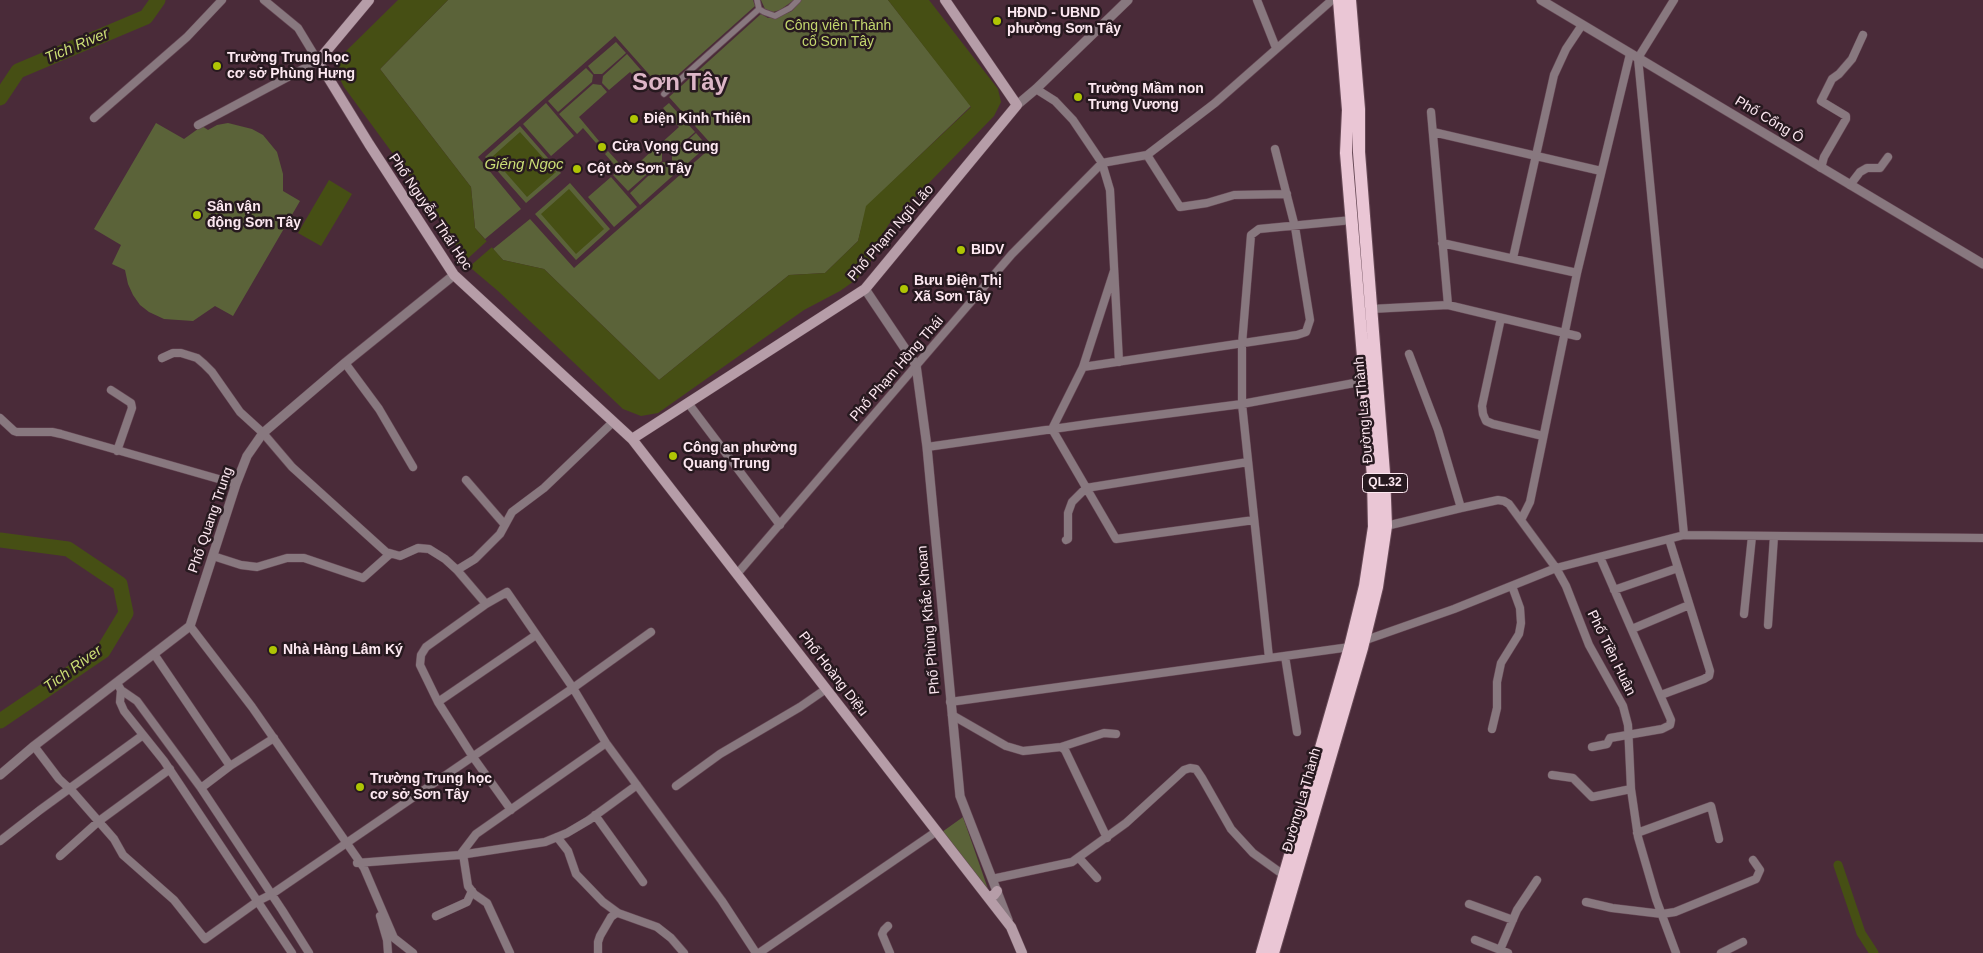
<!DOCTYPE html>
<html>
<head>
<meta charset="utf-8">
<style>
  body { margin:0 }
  canvas { display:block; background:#4a2b39 }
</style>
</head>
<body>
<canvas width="1983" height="953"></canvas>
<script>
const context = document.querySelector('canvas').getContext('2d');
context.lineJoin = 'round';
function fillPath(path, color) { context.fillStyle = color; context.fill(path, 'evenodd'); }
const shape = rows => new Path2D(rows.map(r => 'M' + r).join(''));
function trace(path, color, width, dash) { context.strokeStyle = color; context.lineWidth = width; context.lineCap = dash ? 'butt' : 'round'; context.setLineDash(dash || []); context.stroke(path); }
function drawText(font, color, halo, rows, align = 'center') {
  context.font = font + ' Helvetica,sans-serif'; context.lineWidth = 5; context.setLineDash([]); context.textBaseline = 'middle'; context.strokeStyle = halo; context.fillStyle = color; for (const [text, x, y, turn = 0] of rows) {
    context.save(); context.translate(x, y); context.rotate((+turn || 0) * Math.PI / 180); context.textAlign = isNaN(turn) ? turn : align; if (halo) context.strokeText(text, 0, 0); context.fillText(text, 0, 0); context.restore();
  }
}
const green = shape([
  [448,0,753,0,755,6,662,89,615,36,478,157,521,209,485,239,475,228,471,187,380,69],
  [761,0,794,0,780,10,773,12,765,9],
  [801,0,888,0,971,106,867,206,858,241,825,273,789,275,659,380,544,269,503,260,493,249,530,219,574,268,713,146,669,97,761,14,768,18,778,17,792,11],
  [616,42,626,53,602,74,594,74,588,66],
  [627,54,654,85,648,90,630,72,609,90,602,83,603,76],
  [586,68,593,75,592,82,558,112,548,101],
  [593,84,601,85,607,92,579,117,599,141,596,143,583,128,577,134,559,114],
  [546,103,574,136,551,156,523,124],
  [669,103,695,132,671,153,664,152,658,146,679,127,663,108],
  [156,123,184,139,202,126,208,130,217,125,228,123,252,129,263,135,277,152,283,174,283,191,300,201,233,316,215,306,193,321,164,319,149,312,140,305,133,295,128,284,125,270,112,264,121,245,94,229],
  [520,126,561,173,526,203,485,157],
  [696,133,707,146,679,171,672,162,672,154],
  [656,147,662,154,662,161,628,191,613,175,619,170,605,154,608,151,628,173],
  [663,162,670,163,677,172,640,205,630,193],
  [611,177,637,207,614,227,588,197],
  [570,183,610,229,576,260,535,214],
  [963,817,988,889,942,832]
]);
const water = shape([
  [398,0,448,0,380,69,471,187,475,228,503,260,544,269,659,380,789,275,825,273,858,241,866,206,971,107,888,0,929,0,998,89,1001,102,994,116,889,224,879,240,870,263,857,279,840,291,804,310,658,413,641,416,623,409,498,291,466,264,443,222,344,87,337,73,341,56],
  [520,132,556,172,527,197,492,157],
  [329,180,352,194,321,246,298,233],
  [569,189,604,229,576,254,541,214]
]);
const pier = shape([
  [487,241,492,247,469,267,464,262]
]);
const canal = shape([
  [1838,865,1861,933,1874,953]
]);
const river = shape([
  [0,98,18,71,146,17,158,0],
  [0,540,68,549,120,584,126,613,103,651,0,721]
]);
const pedestrian = shape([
  [757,0,759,9,764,12,775,16,790,8,798,0],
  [664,94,759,9]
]);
const minor = shape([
  [1257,0,1276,48],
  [1674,0,1638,58,1684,535],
  [1036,89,1055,101,1073,120,1102,163,1110,190,1119,362],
  [1431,112,1448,305],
  [94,118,187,37,222,0],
  [198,125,318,61,298,28,264,0],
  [1433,132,1601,171],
  [1147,155,1180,207,1207,203,1234,195,1287,194],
  [1102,163,1147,155,1215,103,1332,0],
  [1821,168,1824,157,1846,119,1846,116,1821,101,1832,79,1839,74,1852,59,1863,35],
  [1850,185,1860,172,1867,168,1880,168,1888,157],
  [1442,243,1577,273],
  [1513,258,1554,75,1566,49,1582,25],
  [1114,271,1083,367,1052,429,1116,539,1254,520],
  [1371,309,1448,305,1577,336],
  [1501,318,1482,406,1483,414,1486,421,1493,424,1543,436],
  [1409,354,1438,430,1461,508],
  [162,358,173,353,181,353,197,358,204,364,212,372,240,412,263,433,292,467,386,552,400,556,418,548,429,549,445,559,457,570,475,559,500,534,512,512,544,488,613,422],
  [345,363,379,409,413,467],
  [1083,367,1297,335,1306,332,1310,320,1295,227,1275,149],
  [111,390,131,403,132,408,117,451],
  [688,403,780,525],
  [0,418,14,431,17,432,52,432,61,434,236,484],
  [927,447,1095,423,1242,404,1365,381],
  [466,480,505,525],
  [1521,520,1530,502,1577,273,1630,54],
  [1386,526,1461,508,1498,500,1504,501,1509,504,1556,568,1566,586,1589,645,1623,706,1628,725,1631,789,1638,837,1656,899,1676,953],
  [1066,540,1068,539,1068,513,1072,502,1086,488,1248,462],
  [213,556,241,565,257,567,287,558,304,558,363,578,390,554],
  [457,570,486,604],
  [737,574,1012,254,1102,163],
  [1614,590,1678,568],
  [1744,614,1752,536],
  [1768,625,1774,536],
  [190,626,252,707,364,868,394,938,413,953],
  [1632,629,1689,605],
  [1363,641,1454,609,1556,568,1684,535,1983,538],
  [154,654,230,766],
  [1285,656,1297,732],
  [1269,658,1242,404,1242,344,1251,235,1259,229,1352,220],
  [117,683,121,690,137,701,201,788,282,910,309,953],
  [121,690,120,702,124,711,164,761,292,953],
  [1661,695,1704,679,1709,676,1710,671,1669,539],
  [438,702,536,635],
  [950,702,1350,647],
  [952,715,1006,746,1023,751,1061,747,1065,750,1107,838],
  [1492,729,1497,708,1497,682,1501,663,1519,634,1521,623,1520,608,1512,586],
  [34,746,59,779,72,791,114,839,123,855,174,900,205,939,258,901,272,894,573,688,651,632],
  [1061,747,1104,733,1116,734],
  [1592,747,1607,744,1610,738,1662,729,1670,725,1671,720,1600,557],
  [1552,775,1573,778,1592,797,1631,789],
  [676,786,720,754,800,707,826,689],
  [201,788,230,766,274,738],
  [511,810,473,757,438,702,420,665,421,655,426,647,486,604,507,592,573,688,606,743,722,901,756,953],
  [595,815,643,882],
  [1637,833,1711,806,1719,839],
  [557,837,568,851,576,874,603,902,618,913],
  [0,841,40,810,143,735],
  [463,854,468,886,474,894,487,903,510,953],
  [460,855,476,834,606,743],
  [60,856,99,821,170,769],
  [1079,858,1097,878],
  [357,863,460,855,545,842,567,833,589,820,637,785],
  [992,879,1072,862,1126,823,1184,770,1190,768,1196,769,1202,778,1231,829,1253,853,1285,876],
  [1586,902,1612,908,1662,914,1675,912,1756,879,1760,870,1753,860],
  [1469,904,1513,920],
  [380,916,387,940,388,953],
  [436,916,467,902,472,891],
  [888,926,884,930,882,934,890,953],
  [1475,940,1508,953],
  [1500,950,1517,910,1537,880],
  [598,953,598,942,600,936,611,917,615,914,618,913,657,927,671,938,684,953],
  [759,953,937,831],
  [1721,953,1743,942]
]);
const tertiary = shape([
  [1541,0,1983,264],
  [1017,105,1036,89,1128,0],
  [865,289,916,365,927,447,960,796,1008,920],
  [0,775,34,746,190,626,236,484,247,456,263,433,345,363,454,275]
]);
const secondary = shape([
  [369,0,318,61,369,144,454,275,632,439,1011,927,1022,953],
  [632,439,865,289,1017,105,945,0],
  [988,897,994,895,997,891]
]);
const trunk = shape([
  [1262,953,1350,647,1365,586,1374,527,1373,477,1346,153,1348,110,1339,0],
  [1273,953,1362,648,1377,587,1386,526,1384,473,1359,152,1359,109,1350,0]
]);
const markers = [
  [997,21,5,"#afc504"],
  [217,66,5,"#afc504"],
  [1078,97,5,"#afc504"],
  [634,119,5,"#afc504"],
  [602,147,5,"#afc504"],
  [577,169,5,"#afc504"],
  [197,215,5,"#afc504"],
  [961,250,5,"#afc504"],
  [904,289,5,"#afc504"],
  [673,456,5,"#afc504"],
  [273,650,5,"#afc504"],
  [360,787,5,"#afc504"]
];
const shields = [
  [1385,483,45]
];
const shieldNames = [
  ["QL.32",1385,483]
];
const poiNames = [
  ["HĐND - UBND",1007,13],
  ["phường Sơn Tây",1007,29],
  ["Trường Trung học",227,58],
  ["cơ sở Phùng Hưng",227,74],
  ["Trường Mầm non",1088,89],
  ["Trưng Vương",1088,105],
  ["Điện Kinh Thiên",644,119],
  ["Cửa Vọng Cung",612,147],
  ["Cột cờ Sơn Tây",587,169],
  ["Sân vận",207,207],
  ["động Sơn Tây",207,223],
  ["BIDV",971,250],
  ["Bưu Điện Thị",914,281],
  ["Xã Sơn Tây",914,297],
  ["Công an phường",683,448],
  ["Quang Trung",683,464],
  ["Nhà Hàng Lâm Ký",283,650],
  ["Trường Trung học",370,779],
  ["cơ sở Sơn Tây",370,795]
];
const parkNames = [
  ["Công viên Thành",838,26],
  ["cổ Sơn Tây",838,42]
];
const streetNames = [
  ["Phố Cổng Ô",1769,120,31],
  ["Phố Nguyễn Thái Học",430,212,56],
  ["Phố Phạm Ngũ Lão",891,233,-49],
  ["Phố Phạm Hồng Thái",897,369,-49],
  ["Đường La Thành",1364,410,-95],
  ["Phố Quang Trung",211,520,-71],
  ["Phố Phùng Khắc Khoan",929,620,-95],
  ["Phố Tiền Huân",1611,653,64],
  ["Phố Hoàng Diệu",833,674,52],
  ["Đường La Thành",1302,800,-74]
];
const waterNames = [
  ["Tich River",77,46,-23],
  ["Giếng Ngọc",524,165],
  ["Tich River",73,669,-36]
];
const townNames = [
  ["Sơn Tây",680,83]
];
fillPath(green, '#5b6339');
fillPath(water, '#464f14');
fillPath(pier, '#4a2b39');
trace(canal, '#464f14', 9);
trace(river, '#464f14', 15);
trace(pedestrian, '#674956', 7);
trace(minor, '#674956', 9);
trace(tertiary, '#674956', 10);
trace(secondary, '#674956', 11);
trace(trunk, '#674956', 14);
trace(pedestrian, '#88787f', 5.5);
trace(minor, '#88787f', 8);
trace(tertiary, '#88787f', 9);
trace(secondary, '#b69da8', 10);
trace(trunk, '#eac6d5', 12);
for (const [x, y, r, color] of markers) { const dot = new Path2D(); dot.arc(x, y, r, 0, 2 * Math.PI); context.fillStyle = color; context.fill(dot); trace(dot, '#27191f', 2); }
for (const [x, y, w] of shields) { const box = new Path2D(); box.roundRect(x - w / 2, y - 9.5, w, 19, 4); context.fillStyle = '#27191f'; context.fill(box); trace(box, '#fde8f1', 1); }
drawText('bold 12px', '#fde8f1', null, shieldNames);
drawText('bold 14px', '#fde8f1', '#27191f', poiNames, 'left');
drawText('14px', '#c4d76e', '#27191f', parkNames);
drawText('14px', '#fde8f1', '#27191f', streetNames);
drawText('italic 15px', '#cbde75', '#27191f', waterNames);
drawText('bold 24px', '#ddb6c7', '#27191f', townNames);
</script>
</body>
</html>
